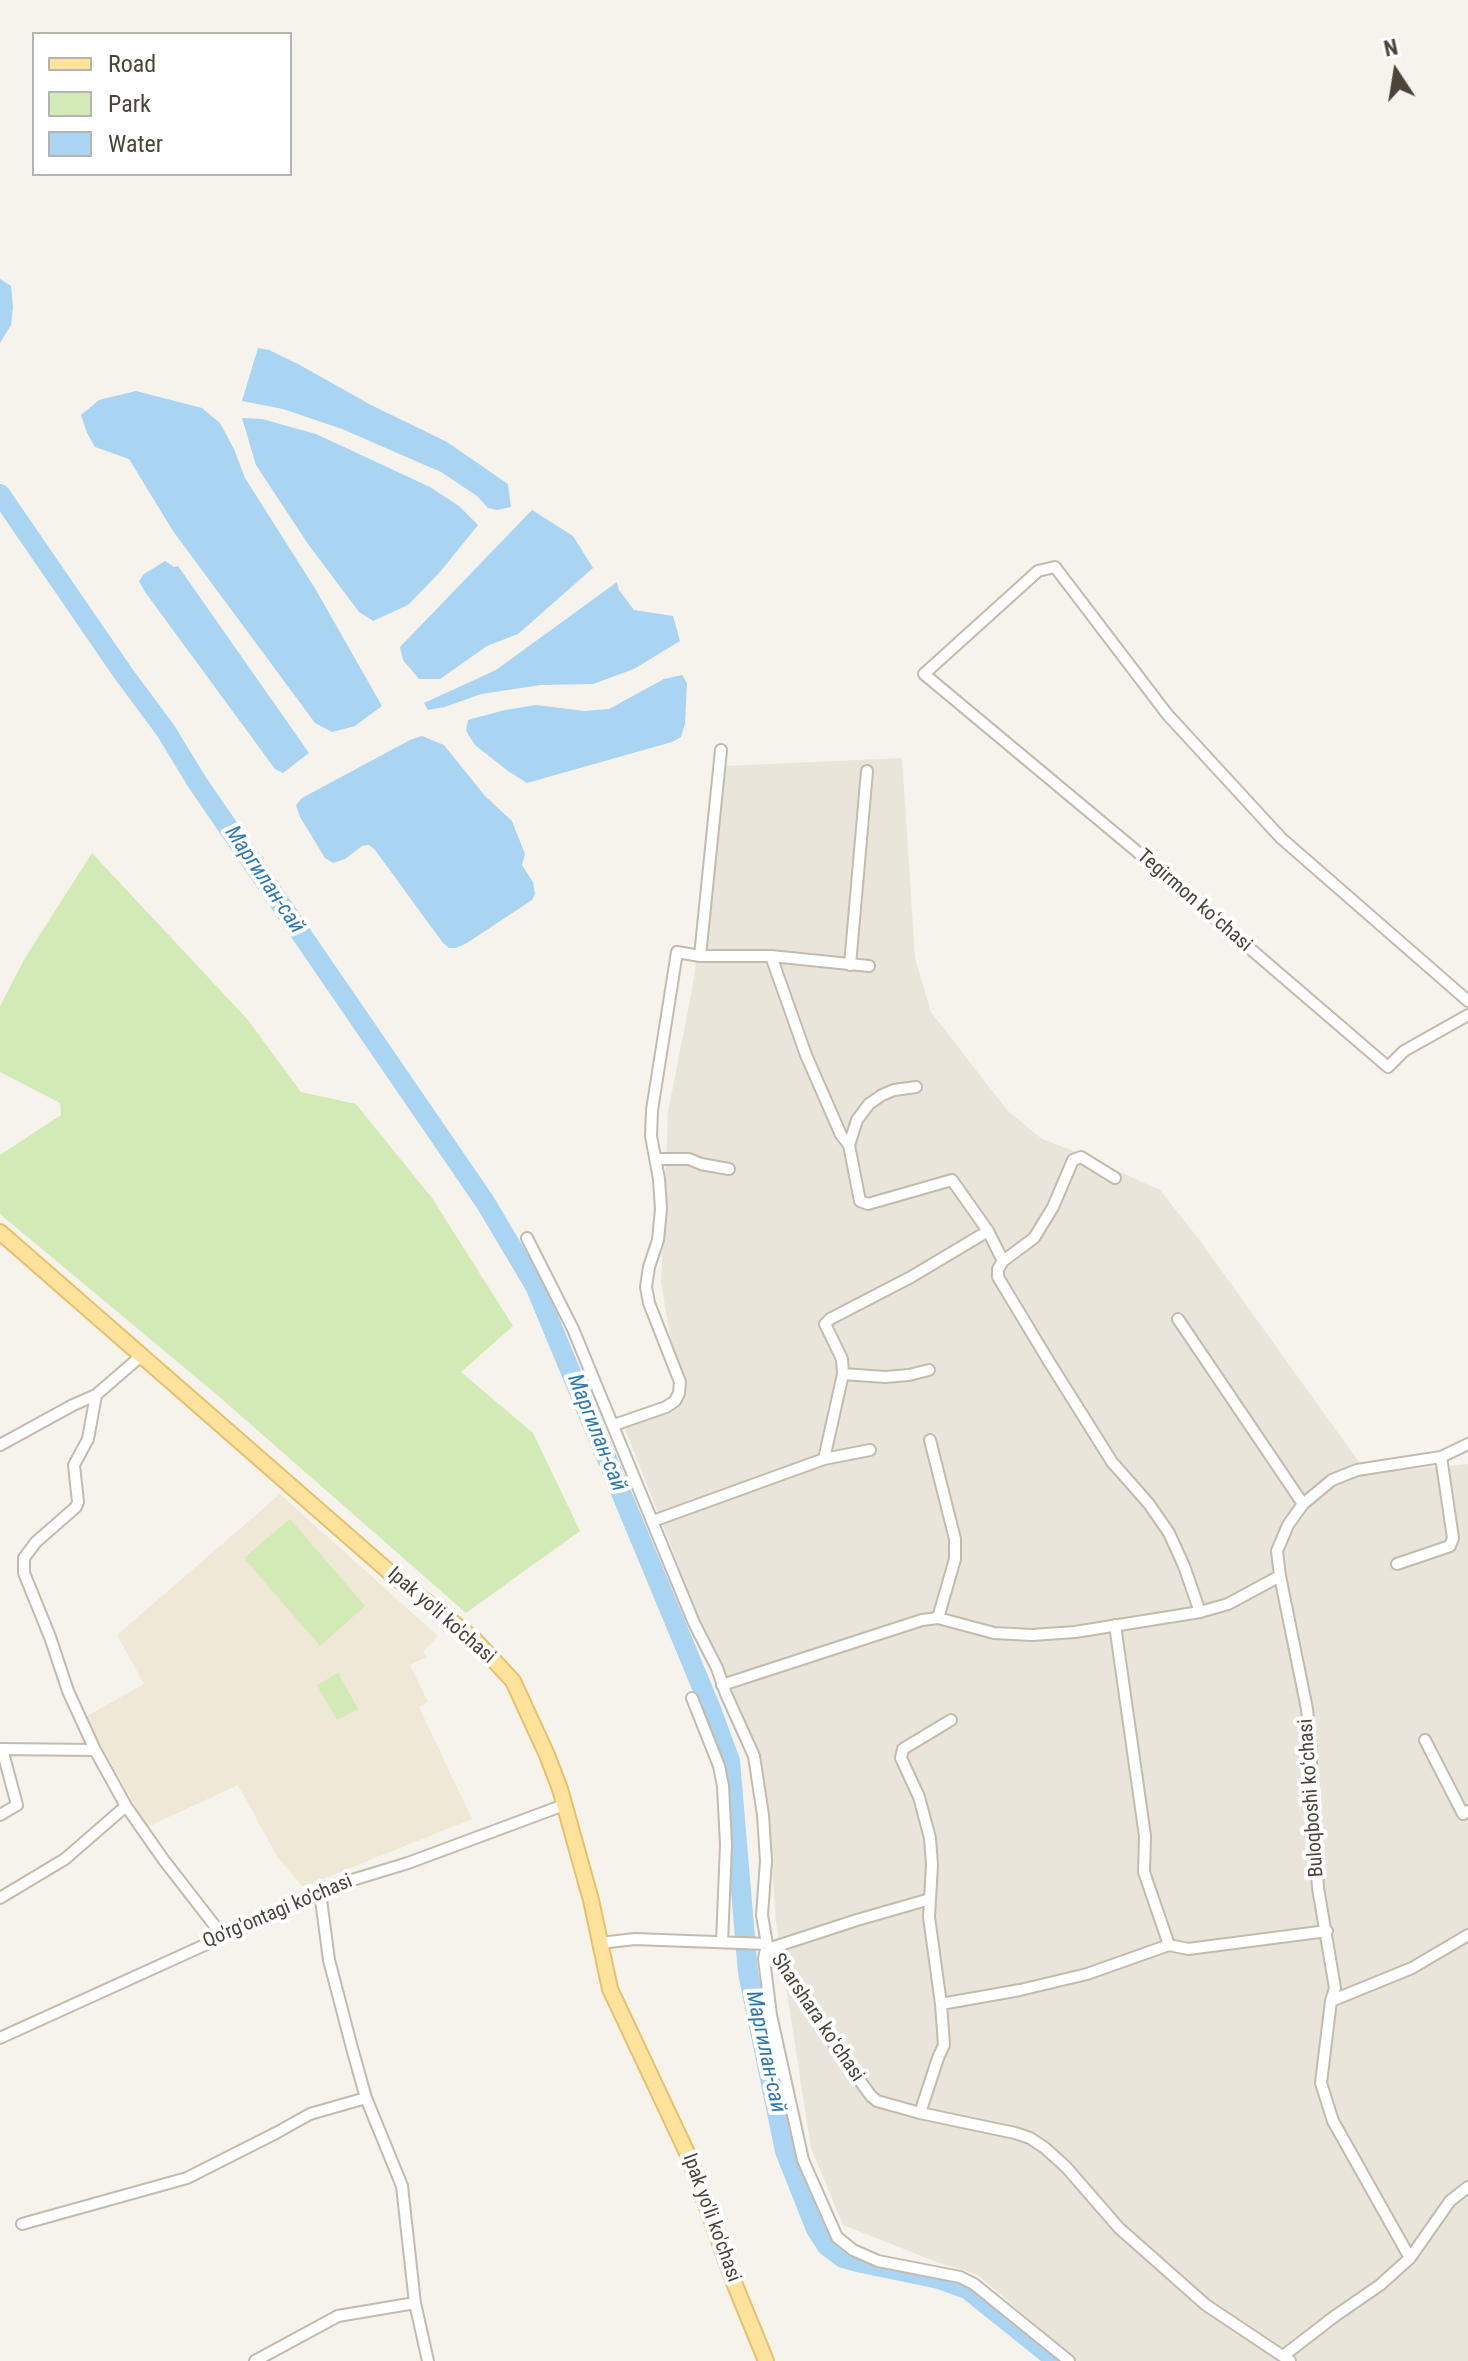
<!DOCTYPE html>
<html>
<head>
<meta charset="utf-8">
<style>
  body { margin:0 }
  #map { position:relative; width:1468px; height:2361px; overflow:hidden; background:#f6f3ec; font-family:"Roboto Condensed",sans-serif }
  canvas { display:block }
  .legend { position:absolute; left:32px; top:32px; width:260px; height:144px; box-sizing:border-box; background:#fff; border:2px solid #b7b4b0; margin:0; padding:10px 14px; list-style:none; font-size:24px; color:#4b4439 }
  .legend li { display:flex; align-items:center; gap:16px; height:40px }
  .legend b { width:40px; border:2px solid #b7b4b0 }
  .north { position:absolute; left:1356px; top:32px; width:80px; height:80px; -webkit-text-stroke:6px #fff; paint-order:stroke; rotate:348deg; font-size:22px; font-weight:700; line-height:32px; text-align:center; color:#4b4439 }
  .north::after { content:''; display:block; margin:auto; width:28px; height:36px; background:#4b4439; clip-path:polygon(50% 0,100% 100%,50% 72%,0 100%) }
</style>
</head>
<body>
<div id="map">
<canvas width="1468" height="2361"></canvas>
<ul class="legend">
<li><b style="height:10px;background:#ffe39c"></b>Road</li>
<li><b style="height:22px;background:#d2eab5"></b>Park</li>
<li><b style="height:22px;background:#a9d4f2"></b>Water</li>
</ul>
<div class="north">N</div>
</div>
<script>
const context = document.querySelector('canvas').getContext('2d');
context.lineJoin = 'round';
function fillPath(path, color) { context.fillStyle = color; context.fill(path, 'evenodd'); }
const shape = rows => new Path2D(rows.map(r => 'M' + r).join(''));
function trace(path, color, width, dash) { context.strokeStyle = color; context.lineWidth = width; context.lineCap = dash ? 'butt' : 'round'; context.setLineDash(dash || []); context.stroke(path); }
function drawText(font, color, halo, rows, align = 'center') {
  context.font = font + ' "Roboto Condensed",sans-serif'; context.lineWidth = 8; context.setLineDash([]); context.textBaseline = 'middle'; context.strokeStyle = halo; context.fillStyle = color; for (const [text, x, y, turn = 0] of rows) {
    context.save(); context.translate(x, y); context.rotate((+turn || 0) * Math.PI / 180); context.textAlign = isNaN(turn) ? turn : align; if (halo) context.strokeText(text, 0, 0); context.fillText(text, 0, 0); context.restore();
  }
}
const residential = shape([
  [902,758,915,958,931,1012,1007,1110,1042,1139,1074,1151,1160,1190,1198,1238,1367,1473,1468,1464,1468,2361,1077,2361,978,2275,937,2262,843,2225,811,2148,776,1922,769,1822,756,1753,698,1635,678,1564,625,1429,682,1403,661,1283,668,1112,692,990,725,766]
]);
const education = shape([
  [280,1494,438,1636,423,1652,427,1657,410,1665,428,1702,419,1707,472,1819,303,1887,278,1858,238,1785,147,1827,85,1717,144,1684,117,1635]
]);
const green = shape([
  [92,853,248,1020,301,1092,356,1104,432,1198,513,1326,461,1372,533,1433,580,1531,466,1613,216,1394,0,1214,0,1155,61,1115,60,1103,0,1072,0,1006,25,958],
  [290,1519,365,1606,320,1646,244,1558],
  [338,1673,358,1709,337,1720,317,1685]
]);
const water = shape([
  [0,279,11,286,13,307,11,325,0,343],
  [258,348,269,350,298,364,371,405,447,442,508,484,511,507,497,510,488,508,477,496,441,472,342,429,283,409,242,401],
  [136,391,202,408,220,423,234,449,245,478,316,590,382,706,355,726,332,732,315,723,173,531,129,459,95,447,87,433,81,415,99,400],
  [242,418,262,419,316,434,430,487,459,506,478,525,440,572,408,605,373,621,359,612,308,544,256,465],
  [532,510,573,536,593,568,518,634,487,646,440,679,419,679,403,660,400,647],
  [165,561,174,567,178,566,309,753,283,773,275,769,145,592,139,581,144,574],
  [617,582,619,590,634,610,673,616,680,641,634,669,593,684,541,685,481,694,445,707,428,710,424,703,496,670],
  [682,675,687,683,685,724,681,737,672,742,527,783,508,771,475,745,466,731,468,720,505,710,536,705,585,711,609,709,664,679],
  [422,736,444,745,485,796,512,821,525,854,522,865,533,882,535,894,532,900,467,943,456,948,449,948,443,943,375,850,369,845,362,846,345,859,333,863,325,858,300,817,296,805,302,798,410,740]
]);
const river = shape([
  [0,494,123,673,166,731,197,782,485,1202,535,1286,711,1709,730,1761,748,1973,785,2151,816,2229,827,2246,843,2258,857,2262,939,2279,967,2289,1057,2361]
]);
const minor = shape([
  [700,956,721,750],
  [771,956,806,1055,841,1135,849,1145,860,1201,868,1204,952,1180,988,1231,1003,1261,998,1269,998,1277,1048,1360,1112,1462,1149,1504,1169,1533,1184,1566,1200,1612],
  [850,965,867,771],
  [1468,1001,1281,838,1167,714,1055,567,1038,571,924,674,1134,849,1388,1067,1404,1051,1468,1015],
  [849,1145,857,1120,869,1104,882,1095,894,1090,916,1087],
  [656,1159,689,1159,701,1164,729,1169],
  [527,1238,573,1329,694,1623,717,1668,726,1694,754,1756,763,1815,766,1861,762,1915,767,1944,771,1948,844,2059,871,2096,877,2101,920,2113,1015,2133,1030,2138,1045,2148,1066,2167,1119,2228,1206,2305,1290,2361],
  [1003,1261,1034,1238,1053,1207,1073,1160,1081,1157,1115,1178],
  [1178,1319,1303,1504],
  [843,1374,885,1377,909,1375,929,1370],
  [96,1395,88,1439,74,1465,78,1502,76,1507,36,1542,24,1558,24,1573,50,1637,68,1691,95,1750,126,1806,163,1859,222,1935],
  [614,1425,666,1407,675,1401,679,1393,680,1382,649,1303,646,1287,649,1267,658,1240,661,1209,659,1179,651,1136,652,1110,677,952,700,956,771,956,869,966],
  [930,1440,955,1539,955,1559,938,1618],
  [0,1445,73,1405,96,1395,141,1356],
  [824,1459,843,1374,842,1359,825,1324,830,1319,911,1277,988,1231],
  [653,1521,824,1459,870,1450],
  [1397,1564,1450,1546,1453,1538,1441,1457],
  [1115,1625,1145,1836,1144,1872,1169,1945],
  [722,1685,922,1620,938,1618,994,1633,1032,1635,1075,1632,1200,1612,1228,1604,1280,1576],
  [692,1698,719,1766,723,1786,726,1845,722,1942],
  [1425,1740,1463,1814,1468,1811],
  [0,1749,95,1750],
  [0,1815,17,1805,2,1749],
  [320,1892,329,1960,352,2048,366,2098,402,2186,415,2303,428,2361],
  [0,1898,65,1859,126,1806],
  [600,1943,635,1939,767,1944],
  [767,1944,764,1959,771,2015,803,2160,837,2237,853,2250,878,2261,960,2277,974,2284,1069,2361],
  [771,1948,857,1920,930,1899],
  [1331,2001,1412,1968,1468,1935],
  [941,2004,1020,1990,1087,1974,1169,1945,1188,1949,1327,1931],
  [0,2038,339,1884,408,1863,564,1805],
  [920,2113,938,2058,944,2045,941,2004,929,1917,932,1865,930,1838,919,1797,901,1758,903,1749,951,1720],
  [22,2224,187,2178,276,2133,310,2114,366,2098],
  [1410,2258,1333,2121,1321,2083,1331,2001,1335,1988,1318,1888,1311,1781,1311,1749,1307,1709,1280,1576,1277,1551,1288,1525,1303,1504,1332,1480,1357,1470,1441,1457,1468,1444],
  [1283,2356,1335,2316,1380,2285,1410,2258,1450,2201,1468,2187],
  [255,2361,338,2316,415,2303]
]);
const major = shape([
  [0,1232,395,1577,474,1639,513,1681,547,1755,560,1789,591,1900,610,1989,689,2157,735,2285,766,2361]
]);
const streetNames = [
  ["Tegirmon koʻchasi",1194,901,41],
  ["Ipak yo'li ko'chasi",441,1616,41],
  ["Buloqboshi koʻchasi",1312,1798,-94],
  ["Qo'rg'ontagi ko'chasi",278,1912,-23],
  ["Sharshara koʻchasi",817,2018,56],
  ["Ipak yo'li ko'chasi",711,2218,70]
];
const waterNames = [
  ["Маргилан-сай",264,880,56],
  ["Маргилан-сай",596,1433,68],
  ["Маргилан-сай",765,2052,78]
];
fillPath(residential, '#eae5da');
fillPath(education, '#efe8d6');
fillPath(green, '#d2eab5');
fillPath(water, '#a9d4f2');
trace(river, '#a9d4f2', 20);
trace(minor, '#c2bbae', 14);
trace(major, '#e6c16a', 18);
trace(minor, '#fff', 10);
trace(major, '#ffe39c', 14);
drawText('20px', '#4b4439', '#fff', streetNames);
drawText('italic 22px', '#2e7ab2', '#fff', waterNames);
</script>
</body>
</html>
